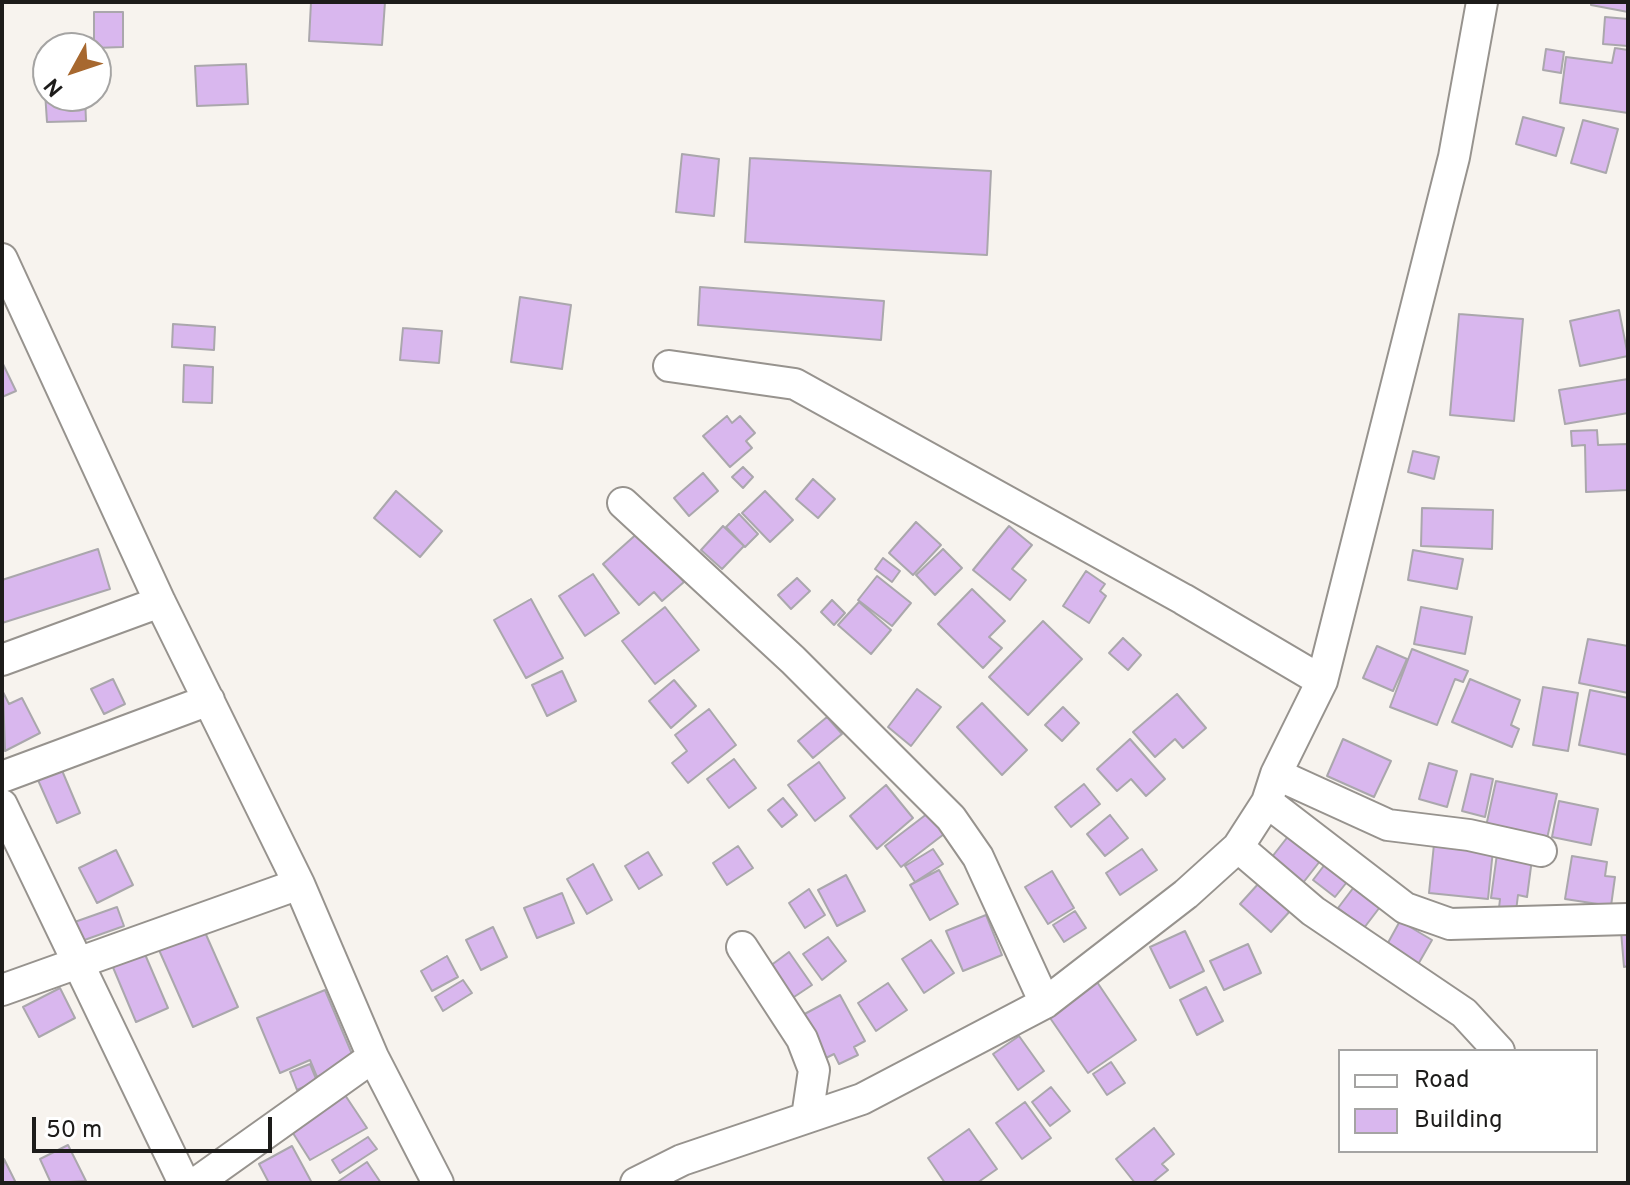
<!DOCTYPE html>
<html>
<head>
<meta charset="utf-8">
<style>
  body { margin:0 }
  #map { position:relative; width:1630px; height:1185px; overflow:hidden; background:#f7f3ee; font-family:Overpass,sans-serif }
  canvas { display:block }
  .frame { position:absolute; inset:0; border:4px solid #1d1c1a; pointer-events:none }
  .legend { position:absolute; left:1338px; top:1049px; width:260px; height:104px; box-sizing:border-box; background:#fff; border:2px solid #a5a4a3; margin:0; padding:10px 14px; list-style:none; font-size:24px; color:#1d1c1a }
  .legend li { display:flex; align-items:center; gap:16px; height:40px }
  .legend b { width:40px; border:2px solid #a5a4a3 }
  .north { position:absolute; left:32px; top:32px; width:80px; height:80px; box-sizing:border-box; background:#fff; border:2px solid #a5a4a3; border-radius:50%; rotate:230deg; font-size:22px; font-weight:700; line-height:32px; text-align:center; color:#1d1c1a }
  .north::after { content:''; display:block; margin:auto; width:28px; height:36px; background:#a7682f; clip-path:polygon(50% 0,100% 100%,50% 72%,0 100%) }
  .scale { position:absolute; left:32px; top:1117px; width:240px; height:36px; box-sizing:border-box; border:4px solid #1d1c1a; border-top:0; padding-left:10px; font-size:24px; line-height:28px; white-space:nowrap; color:#1d1c1a; -webkit-text-stroke:6px #fff; paint-order:stroke }
</style>
</head>
<body>
<div id="map">
<canvas width="1630" height="1185"></canvas>
<div class="frame"></div>
<ul class="legend">
<li><b style="height:10px;background:#fff"></b>Road</li>
<li><b style="height:22px;background:#d9b7ee"></b>Building</li>
</ul>
<div class="north">N</div>
<div class="scale">50 m</div>
</div>
<script>
const context = document.querySelector('canvas').getContext('2d');
context.lineJoin = 'round';
function fillPath(path, color) { context.fillStyle = color; context.fill(path, 'evenodd'); }
const shape = rows => new Path2D(rows.map(r => 'M' + r).join(''));
function trace(path, color, width, dash) { context.strokeStyle = color; context.lineWidth = width; context.lineCap = dash ? 'butt' : 'round'; context.setLineDash(dash || []); context.stroke(path); }
const building = shape([
  [311,2,385,2,382,45,309,41,311,2],
  [1591,2,1628,2,1628,12,1591,5,1591,2],
  [94,12,123,12,123,47,94,48,94,12],
  [1605,17,1628,19,1628,46,1603,44,1605,17],
  [1615,48,1628,50,1628,113,1560,103,1566,57,1612,63,1615,48],
  [1546,49,1564,52,1561,73,1543,70,1546,49],
  [246,64,248,104,197,106,195,66,246,64],
  [45,92,48,96,85,96,86,121,47,122,45,92],
  [1523,117,1564,128,1556,156,1516,144,1523,117],
  [1583,120,1618,129,1606,173,1571,163,1583,120],
  [682,154,719,159,714,216,676,212,682,154],
  [750,158,991,171,987,255,745,242,750,158],
  [700,287,884,301,881,340,698,325,700,287],
  [520,297,571,305,562,369,511,362,520,297],
  [1619,310,1628,356,1580,366,1570,321,1619,310],
  [1459,314,1523,319,1514,421,1450,415,1459,314],
  [173,324,215,327,214,350,172,347,173,324],
  [403,328,442,331,439,363,400,360,403,328],
  [2,362,16,391,2,397,2,362],
  [184,365,213,367,212,403,183,402,184,365],
  [1628,379,1628,413,1565,424,1559,390,1628,379],
  [727,416,732,423,740,416,755,433,746,441,752,448,730,467,703,436,727,416],
  [1597,430,1598,445,1628,444,1628,490,1586,492,1585,445,1572,446,1571,431,1597,430],
  [1413,451,1439,457,1434,479,1408,472,1413,451],
  [743,467,753,477,743,488,732,477,743,467],
  [703,473,718,491,689,516,674,498,703,473],
  [813,479,835,499,818,518,796,499,813,479],
  [396,491,442,531,420,557,374,518,396,491],
  [765,491,793,520,770,542,742,513,765,491],
  [1422,508,1493,510,1492,549,1421,546,1422,508],
  [739,514,758,534,745,547,726,527,739,514],
  [916,522,941,545,913,575,889,553,916,522],
  [723,526,744,546,722,569,701,550,723,526],
  [1009,526,1032,545,1012,569,1026,580,1010,600,973,570,1009,526],
  [640,531,684,582,662,601,654,592,639,605,603,564,640,531],
  [98,549,110,589,2,623,2,580,98,549],
  [943,549,962,568,935,595,916,575,943,549],
  [1413,550,1463,559,1457,589,1408,580,1413,550],
  [883,558,900,571,892,582,875,569,883,558],
  [1086,571,1105,584,1100,591,1106,596,1089,623,1063,606,1086,571],
  [593,574,619,613,585,636,559,596,593,574],
  [877,576,911,603,892,626,858,600,877,576],
  [797,578,810,591,791,609,778,595,797,578],
  [972,589,1005,621,989,637,1002,648,983,668,938,624,972,589],
  [531,599,563,658,526,678,494,620,531,599],
  [832,600,845,613,834,625,821,612,832,600],
  [859,602,891,630,871,654,838,625,859,602],
  [665,607,699,650,655,684,622,641,665,607],
  [1421,607,1472,617,1465,654,1414,644,1421,607],
  [1043,621,1082,659,1028,715,989,677,1043,621],
  [1123,638,1141,655,1128,670,1109,653,1123,638],
  [1588,639,1628,646,1628,693,1579,683,1588,639],
  [1377,646,1407,659,1393,691,1363,678,1377,646],
  [1412,649,1468,671,1463,682,1455,679,1437,725,1390,707,1412,649],
  [562,671,576,701,547,716,532,685,562,671],
  [113,679,125,704,104,714,91,689,113,679],
  [1470,679,1520,700,1511,725,1519,729,1512,747,1452,722,1470,679],
  [674,680,696,706,671,728,649,701,674,680],
  [1543,687,1578,693,1568,751,1533,745,1543,687],
  [917,689,941,707,911,746,888,727,917,689],
  [1590,690,1628,698,1628,755,1579,745,1590,690],
  [3,692,9,704,22,698,40,733,5,751,3,692],
  [1177,694,1206,728,1183,748,1175,739,1155,757,1133,732,1177,694],
  [982,703,1027,750,1002,775,957,727,982,703],
  [1063,707,1079,723,1062,741,1045,725,1063,707],
  [709,709,736,745,688,783,672,763,687,751,675,735,709,709],
  [827,717,842,734,813,758,798,741,827,717],
  [1130,739,1165,779,1146,796,1131,779,1117,791,1097,769,1130,739],
  [1343,739,1391,761,1374,797,1327,776,1343,739],
  [734,759,756,788,729,808,707,779,734,759],
  [58,761,80,813,57,823,34,771,58,761],
  [819,762,845,798,815,821,788,785,819,762],
  [1429,763,1457,771,1447,807,1419,799,1429,763],
  [1471,774,1493,779,1485,817,1462,811,1471,774],
  [1496,781,1557,794,1546,843,1485,831,1496,781],
  [1084,784,1100,804,1071,827,1055,807,1084,784],
  [886,785,913,818,877,849,850,816,886,785],
  [783,798,797,815,782,827,768,810,783,798],
  [1559,801,1598,809,1591,845,1552,837,1559,801],
  [932,810,948,831,901,867,885,846,932,810],
  [1110,815,1128,838,1105,856,1087,834,1110,815],
  [1293,830,1324,856,1299,888,1268,862,1293,830],
  [1434,844,1493,850,1488,899,1429,893,1434,844],
  [738,846,753,868,727,885,713,863,738,846],
  [933,849,943,864,915,882,905,866,933,849],
  [1142,849,1157,870,1120,895,1106,873,1142,849],
  [116,850,133,885,97,903,79,868,116,850],
  [648,852,662,875,639,889,625,866,648,852],
  [1497,854,1532,859,1527,897,1518,895,1516,911,1499,908,1500,899,1491,898,1497,854],
  [1572,856,1607,862,1605,876,1615,877,1611,906,1565,899,1572,856],
  [1329,859,1351,877,1335,897,1313,880,1329,859],
  [593,864,612,900,587,914,567,879,593,864],
  [939,870,958,904,930,920,910,885,939,870],
  [1052,871,1074,908,1048,924,1025,887,1052,871],
  [846,875,865,911,837,926,818,890,846,875],
  [1259,883,1291,910,1271,932,1240,904,1259,883],
  [1357,883,1383,903,1364,928,1338,908,1357,883],
  [809,889,825,915,805,928,789,903,809,889],
  [562,893,574,923,537,938,524,908,562,893],
  [117,907,124,926,76,943,69,924,117,907],
  [1075,911,1086,928,1064,942,1053,925,1075,911],
  [986,915,1002,955,963,971,946,931,986,915],
  [1400,921,1432,940,1416,968,1384,950,1400,921],
  [493,927,507,957,481,970,466,940,493,927],
  [204,930,238,1007,193,1027,159,950,204,930],
  [1185,931,1204,971,1170,988,1150,947,1185,931],
  [1621,931,1628,931,1628,966,1624,967,1621,931],
  [828,937,846,961,822,980,803,954,828,937],
  [931,940,954,973,924,993,902,959,931,940],
  [1248,944,1261,973,1224,990,1210,961,1248,944],
  [144,952,168,1008,136,1022,112,965,144,952],
  [789,952,812,985,788,1001,766,969,789,952],
  [447,956,458,977,432,991,421,971,447,956],
  [463,980,472,993,443,1011,435,997,463,980],
  [1097,982,1136,1040,1088,1073,1048,1015,1097,982],
  [888,983,907,1010,876,1031,858,1003,888,983],
  [1206,987,1223,1021,1197,1035,1180,1000,1206,987],
  [60,988,75,1018,39,1037,23,1007,60,988],
  [325,990,355,1061,317,1077,310,1060,280,1073,257,1018,325,990],
  [840,995,865,1041,854,1047,858,1055,839,1064,834,1054,822,1060,799,1017,840,995],
  [1019,1036,1044,1071,1018,1090,993,1054,1019,1036],
  [1111,1062,1125,1083,1107,1095,1093,1074,1111,1062],
  [310,1064,317,1081,297,1090,290,1072,310,1064],
  [1051,1087,1070,1111,1050,1126,1032,1102,1051,1087],
  [345,1095,367,1128,310,1160,291,1130,345,1095],
  [1025,1102,1051,1138,1022,1159,996,1123,1025,1102],
  [1154,1128,1174,1154,1162,1164,1168,1170,1152,1183,1135,1183,1116,1159,1154,1128],
  [969,1129,997,1169,977,1183,945,1183,928,1158,969,1129],
  [368,1137,377,1149,340,1173,332,1160,368,1137],
  [68,1145,86,1181,51,1183,40,1159,68,1145],
  [292,1146,312,1183,269,1183,259,1164,292,1146],
  [4,1159,16,1183,2,1183,4,1159],
  [367,1162,381,1183,336,1183,367,1162]
]);
const street = shape([
  [2,259,160,602,299,884,373,1057,438,1183],
  [669,366,795,384,1183,599,1322,681],
  [623,503,793,660,951,818,978,857,1045,1003],
  [2,660,160,602],
  [1276,774,1388,825,1469,835,1541,851],
  [2,777,209,700],
  [1267,802,1405,908,1450,924,1628,919],
  [2,805,184,1183],
  [1238,847,1313,911,1464,1013,1499,1051],
  [742,947,802,1039,814,1070,807,1117],
  [2,990,299,884],
  [196,1183,373,1057],
  [636,1183,682,1160,862,1099,1045,1003,1186,894,1238,847,1267,802,1276,774,1322,681,1454,157,1482,2]
]);
fillPath(building, '#d9b7ee');
trace(building, '#aaa7ac', 2);
trace(street, '#97938e', 34);
trace(street, '#fff', 30);
</script>
</body>
</html>
